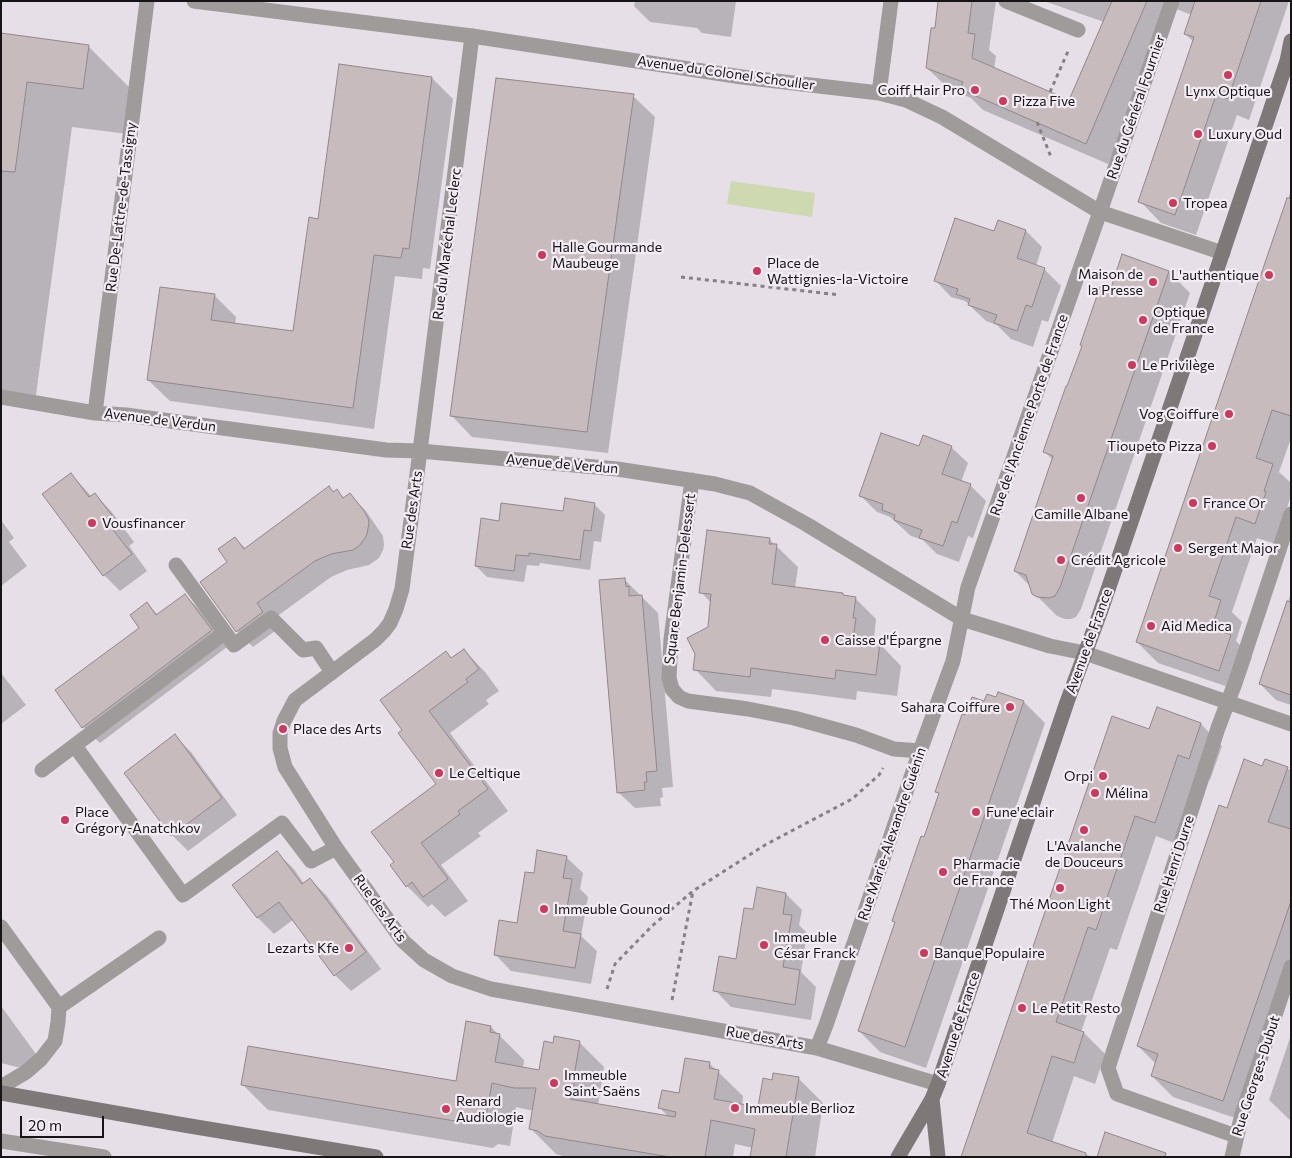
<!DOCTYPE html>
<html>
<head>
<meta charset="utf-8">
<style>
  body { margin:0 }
  #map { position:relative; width:1292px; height:1158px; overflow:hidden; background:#e6dfe8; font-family:Commissioner,sans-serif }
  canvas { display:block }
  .frame { position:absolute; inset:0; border:2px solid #161417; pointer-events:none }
  .scale { position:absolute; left:20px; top:1116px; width:84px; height:22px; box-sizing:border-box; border:2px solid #161417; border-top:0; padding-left:6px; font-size:15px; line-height:18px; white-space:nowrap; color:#161417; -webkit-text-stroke:4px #f3ecf5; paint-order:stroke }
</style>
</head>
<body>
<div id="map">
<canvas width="1292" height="1158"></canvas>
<div class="frame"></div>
<div class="scale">20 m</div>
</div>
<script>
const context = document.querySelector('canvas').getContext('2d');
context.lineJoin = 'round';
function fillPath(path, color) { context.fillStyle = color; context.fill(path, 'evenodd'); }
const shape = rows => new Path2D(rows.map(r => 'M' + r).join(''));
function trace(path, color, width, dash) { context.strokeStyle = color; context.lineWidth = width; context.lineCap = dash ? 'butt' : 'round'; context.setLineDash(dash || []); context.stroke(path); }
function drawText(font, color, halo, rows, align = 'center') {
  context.font = font + ' Commissioner,sans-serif'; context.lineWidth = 4.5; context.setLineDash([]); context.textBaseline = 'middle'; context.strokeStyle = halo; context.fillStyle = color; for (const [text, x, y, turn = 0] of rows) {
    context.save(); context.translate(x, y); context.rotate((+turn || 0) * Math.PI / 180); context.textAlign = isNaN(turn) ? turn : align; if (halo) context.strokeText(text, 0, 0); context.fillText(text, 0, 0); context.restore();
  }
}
const green = shape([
  [731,181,815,193,812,217,727,204]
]);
const shadow = shape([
  [635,1,736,1,731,37,702,33,697,28,650,22,634,6],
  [939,1,996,1,989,50,996,56,994,69,1070,102,1104,22,1044,1,1289,1,1249,120,1237,115,1196,235,1161,223,1140,201,1194,42,1185,34,1192,13,1189,14,1174,8,1108,164,983,110,971,98,949,89,927,68,936,29],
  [1,35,88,46,134,92,128,134,72,127,35,402,1,397],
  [432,78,453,99,430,269,423,268,422,279,395,276,374,429,170,401,148,380,214,295,236,317,235,325,294,332],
  [633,96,655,117,608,453,472,437,451,415],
  [1291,190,1291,438,1279,472,1291,483,1291,495,1276,544,1257,538,1232,612,1242,622,1236,641,1252,657,1240,691,1158,663,1137,642],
  [998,222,1026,231,1042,247,1036,266,1044,269,1061,286,1048,322,1042,320,1033,347,1011,339,997,325,986,321,965,301,951,297,935,280,994,233],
  [1123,256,1169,272,1190,293,1081,609,1076,617,1071,619,1065,619,1057,616,1035,594,1031,587,1015,571,1053,460,1045,452,1111,292],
  [951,447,968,463,961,482,970,485,986,501,973,538,968,536,959,562,937,554,923,540,911,536,890,517,877,512,861,496,920,448],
  [71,474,92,497,95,495,111,511,134,542,129,546,147,571,120,591,104,575],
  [337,491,345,499,350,495,366,511,383,536,384,545,383,550,379,558,369,565,347,570,331,577,272,620,278,629,253,647,237,631,229,562,235,538,246,549],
  [594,504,605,515,601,542,594,541,590,570,540,563,539,566,527,565,524,582,487,577,476,566,500,522,564,512],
  [1,520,14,538,9,542,27,566,1,586],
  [769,539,798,567,795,588,843,594,845,597,855,598,876,619,874,638,877,641,876,644,880,644,901,666,897,696,857,691,856,700,772,689,771,697,716,691,695,669,709,628,712,604,701,592],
  [624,579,658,613,673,787,662,788,663,797,660,798,661,806,635,808,618,792],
  [185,595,201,611,227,647,100,743,83,727,57,690,141,628,147,603,158,615],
  [1290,596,1291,596,1291,705,1276,700,1260,684],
  [464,650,485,672,499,691,486,700,489,704,450,733,508,811,478,833,481,836,441,865,468,901,445,917,432,904,428,907,407,886,396,862,438,784,404,730,445,652,452,659],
  [1,673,26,705,1,724],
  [999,693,1024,702,1045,723,926,1068,880,1052,859,1031,940,795,936,791,966,717,997,699],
  [1157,709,1201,724,1222,746,1210,780,1199,776,1177,844,1156,836,1117,950,1110,948,1081,1032,1084,1033,1105,1054,1095,1084,1074,1076,1052,1143,1093,1157,966,1157,1150,730],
  [175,736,191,752,237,815,188,851,172,835,125,773],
  [1263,767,1287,768,1291,771,1291,983,1244,1121,1173,1097,1152,1076,1156,1064,1138,1046,1228,809],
  [277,853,294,869,304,884,310,879,326,895,381,969,351,991,335,975,294,919,274,934,258,918,234,885],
  [566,857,583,873,580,889,588,897,581,936,597,951,591,984,511,971,495,954,518,924,535,875],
  [786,894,802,910,799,925,807,933,801,972,816,987,811,1020,731,1007,715,990,737,960,754,911],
  [1,1006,44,1065,17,1067,1,1063],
  [491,1027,524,1060,523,1068,540,1071,554,1045,579,1042,604,1067,598,1105,670,1118,659,1107,680,1094,710,1064,743,1096,742,1105,759,1108,773,1081,798,1078,823,1103,815,1157,751,1157,753,1148,735,1144,733,1157,566,1157,556,1154,531,1129,534,1111,516,1107,510,1146,498,1144,493,1148,268,1110,243,1085,457,1082],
  [1291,1035,1291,1121,1269,1100]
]);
const building = shape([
  [938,1,972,1,968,33,975,34,972,58,1069,100,1112,1,1147,1,1086,144,960,89,963,82,926,68,931,28,935,28,938,1],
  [1195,1,1261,1,1228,99,1216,95,1175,215,1138,202,1194,37,1184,34,1195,1],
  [1,33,89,45,83,89,27,82,15,172,1,171,1,33],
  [339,64,432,77,409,249,403,248,401,258,374,255,353,408,147,380,160,287,215,294,211,320,293,331,309,217,318,219,339,64],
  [496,78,634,94,587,432,450,416,496,78],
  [1287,198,1291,198,1291,416,1272,410,1256,458,1273,464,1264,491,1266,492,1255,524,1236,517,1209,596,1221,600,1212,628,1231,635,1219,671,1136,642,1287,198],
  [955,218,994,231,998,220,1026,230,1017,258,1045,268,1032,307,1026,305,1017,331,994,323,997,315,968,305,970,299,956,294,958,289,934,281,955,218],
  [1122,254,1169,271,1060,587,1055,596,1049,598,1037,597,1032,594,1026,575,1014,571,1053,456,1043,452,1066,386,1067,386,1082,346,1080,345,1100,287,1110,291,1122,254],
  [881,433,919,446,923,435,952,446,942,474,971,484,957,523,952,521,943,546,919,538,922,530,894,520,895,515,882,510,883,504,859,496,881,433],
  [71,473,89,497,95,493,119,525,113,530,132,554,103,576,42,494,71,473],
  [329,486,333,492,337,489,343,498,350,493,364,511,368,518,369,523,367,534,365,538,360,545,353,550,331,554,315,561,257,603,263,612,236,632,200,582,227,562,218,549,235,537,244,549,329,486],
  [565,498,595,503,591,531,584,530,580,560,529,553,529,556,516,555,514,571,475,566,481,518,499,521,501,503,563,511,565,498],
  [707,530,770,538,769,544,777,544,772,584,843,593,843,595,856,597,853,618,856,618,853,639,880,643,876,675,836,670,835,679,751,668,750,677,693,670,695,654,687,638,708,627,711,594,699,593,707,530],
  [625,578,626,587,629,586,629,596,642,595,657,771,646,772,647,782,644,782,645,790,617,793,599,580,625,578],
  [185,594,212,630,82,728,55,690,139,628,130,615,147,602,156,615,185,594],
  [1287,601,1291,602,1291,695,1259,684,1287,601],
  [464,649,479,669,466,679,468,682,429,711,488,789,458,811,460,814,421,843,448,879,423,897,412,882,406,887,390,865,394,862,371,832,436,784,398,733,402,730,380,700,446,651,451,658,464,649],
  [998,692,1024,701,905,1047,858,1031,895,922,892,921,921,836,924,837,939,793,935,792,962,714,965,715,972,697,984,701,987,694,996,697,998,692],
  [1157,707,1201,723,1189,759,1178,755,1155,823,1135,816,1096,930,1088,927,1056,1022,1084,1032,1074,1063,1052,1056,1027,1133,1086,1153,1086,1157,961,1157,1112,716,1149,729,1157,707],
  [175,734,222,798,171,836,124,773,175,734],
  [1244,759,1262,766,1265,759,1288,767,1268,822,1291,829,1291,901,1223,1101,1151,1076,1158,1054,1137,1046,1219,805,1227,808,1244,759],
  [537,850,567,856,563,878,572,879,563,931,581,934,575,968,494,955,499,920,517,923,525,872,534,873,537,850],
  [277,851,302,884,310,878,366,952,334,976,279,902,257,918,232,885,277,851],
  [757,887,786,893,783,914,792,915,783,967,800,970,795,1005,713,991,719,956,736,959,744,908,753,909,757,887],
  [466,1021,491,1026,490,1032,500,1034,495,1062,539,1070,544,1041,553,1043,554,1036,580,1041,574,1076,574,1088,572,1088,570,1099,675,1117,676,1112,658,1108,662,1090,679,1093,685,1058,710,1062,709,1068,719,1070,714,1099,758,1107,763,1078,772,1080,773,1073,799,1077,786,1157,750,1157,755,1129,711,1120,705,1157,670,1157,545,1136,538,1131,529,1129,536,1088,514,1088,492,1083,485,1122,473,1120,467,1123,241,1085,248,1046,456,1081,466,1021],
  [1105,1132,1166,1153,1165,1157,1097,1157,1105,1132]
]);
const path = shape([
  [1050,92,1069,49],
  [1037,122,1051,157],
  [681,277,840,295],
  [607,989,615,964,652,926,693,891,765,845,852,799,879,775,883,768],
  [672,1000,693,891]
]);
const service = shape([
  [1,1141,104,1157]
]);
const pedestrian = shape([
  [420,451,472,36],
  [176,565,234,645,271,618,303,650,316,648,332,672],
  [75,746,183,895,282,823,311,861,336,848],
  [42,770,224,633]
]);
const minor = shape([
  [194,1,472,36,742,77,879,93,906,100,942,117,1100,212,1223,253],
  [1006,1,1078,30],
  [879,93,891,1],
  [1,397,95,413,126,415,386,450,420,451,617,469,715,484,750,493,806,524,962,619,1050,646,1085,653,1291,724],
  [95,413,147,1],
  [420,451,402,589,396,609,390,623,384,631,375,640,295,700,284,721,280,733,280,748,285,767,336,848,403,941,424,960,452,976,491,989,817,1048,938,1084],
  [692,480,671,639,669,678,672,689,679,697,688,701,748,709,794,718,856,735,894,749,920,751],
  [1,927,59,1007,58,1022,55,1041,41,1059,26,1072,1,1087],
  [59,1007,159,938],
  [817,1048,826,1025,920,751,953,661,968,587,1100,212,1172,1],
  [1236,1136,1117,1094,1108,1068,1218,728,1235,683,1291,514],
  [1232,1157,1242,1114,1291,967]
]);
const secondary = shape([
  [1,1093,184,1125,376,1157],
  [932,1099,938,1157],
  [898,1157,932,1099,938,1084,1067,702,1100,613,1206,302,1287,61,1291,41]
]);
const markers = [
  [1228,75,5,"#ca3a5d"],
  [975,90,5,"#ca3a5d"],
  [1003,101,5,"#ca3a5d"],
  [1198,134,5,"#ca3a5d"],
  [1173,203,5,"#ca3a5d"],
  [542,255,5,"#ca3a5d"],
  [757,271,5,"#ca3a5d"],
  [1269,275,5,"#ca3a5d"],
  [1153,282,5,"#ca3a5d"],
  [1143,320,5,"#ca3a5d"],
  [1132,365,5,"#ca3a5d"],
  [1229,414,5,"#ca3a5d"],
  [1212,446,5,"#ca3a5d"],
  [1081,498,5,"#ca3a5d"],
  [1193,503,5,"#ca3a5d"],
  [92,523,5,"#ca3a5d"],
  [1178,548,5,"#ca3a5d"],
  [1061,560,5,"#ca3a5d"],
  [1151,626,5,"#ca3a5d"],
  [825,640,5,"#ca3a5d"],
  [1010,707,5,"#ca3a5d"],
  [283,729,5,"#ca3a5d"],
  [439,773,5,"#ca3a5d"],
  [1103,776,5,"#ca3a5d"],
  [1095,793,5,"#ca3a5d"],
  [976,812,5,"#ca3a5d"],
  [65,820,5,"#ca3a5d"],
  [1084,830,5,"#ca3a5d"],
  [943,872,5,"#ca3a5d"],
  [1060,888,5,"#ca3a5d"],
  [544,909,5,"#ca3a5d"],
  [764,945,5,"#ca3a5d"],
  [349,948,5,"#ca3a5d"],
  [924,953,5,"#ca3a5d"],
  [1022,1008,5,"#ca3a5d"],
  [554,1083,5,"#ca3a5d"],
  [735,1108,5,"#ca3a5d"],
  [446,1109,5,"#ca3a5d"]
];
const streetNames = [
  ["Avenue du Colonel Schouller",726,73,8],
  ["Rue du Général Fournier",1136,107,-71],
  ["Rue De-Lattre-de-Tassigny",121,207,-83],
  ["Rue du Maréchal Leclerc",447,244,-83],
  ["Rue de l'Ancienne Porte de France",1029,415,-71],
  ["Avenue de Verdun",160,420,7],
  ["Avenue de Verdun",562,464,5],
  ["Rue des Arts",412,510,-82],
  ["Square Benjamin-Delessert",680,579,-83],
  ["Avenue de France",1089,641,-70],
  ["Rue Marie-Alexandre Guénin",892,834,-71],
  ["Rue Henri Durre",1174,864,-72],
  ["Rue des Arts",380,908,54],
  ["Avenue de France",958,1025,-72],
  ["Rue des Arts",765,1038,10],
  ["Rue Georges-Dubut",1256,1076,-72]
];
const poiNames = [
  ["Coiff Hair Pro",965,90,"right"],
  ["Lynx Optique",1228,91,"center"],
  ["Pizza Five",1013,101],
  ["Luxury Oud",1208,134],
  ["Tropea",1183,203],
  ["Halle Gourmande",552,247],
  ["Maubeuge",552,263],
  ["Place de",767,263],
  ["Wattignies-la-Victoire",767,279],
  ["Maison de",1143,274,"right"],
  ["la Presse",1143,290,"right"],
  ["L'authentique",1259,275,"right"],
  ["Optique",1153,312],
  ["de France",1153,328],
  ["Le Privilège",1142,365],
  ["Vog Coiffure",1219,414,"right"],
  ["Tioupeto Pizza",1202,446,"right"],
  ["France Or",1203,503],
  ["Camille Albane",1081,514,"center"],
  ["Vousfinancer",102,523],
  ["Sergent Major",1188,548],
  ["Crédit Agricole",1071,560],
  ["Aid Medica",1161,626],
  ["Caisse d'Épargne",835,640],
  ["Sahara Coiffure",1000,707,"right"],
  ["Place des Arts",293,729],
  ["Le Celtique",449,773],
  ["Orpi",1093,776,"right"],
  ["Mélina",1105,793],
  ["Place",75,812],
  ["Grégory-Anatchkov",75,828],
  ["Fune'eclair",986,812],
  ["L'Avalanche",1084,846,"center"],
  ["de Douceurs",1084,862,"center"],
  ["Pharmacie",953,864],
  ["de France",953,880],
  ["Thé Moon Light",1060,904,"center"],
  ["Immeuble Gounod",554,909],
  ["Immeuble",774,937],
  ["César Franck",774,953],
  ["Lezarts Kfe",339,948,"right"],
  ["Banque Populaire",934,953],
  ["Le Petit Resto",1032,1008],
  ["Immeuble",564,1075],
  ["Saint-Saëns",564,1091],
  ["Renard",456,1101],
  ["Audiologie",456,1117],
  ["Immeuble Berlioz",745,1108]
];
fillPath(green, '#ced9b2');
fillPath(shadow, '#0003');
fillPath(building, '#c7bbbe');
trace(building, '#91878a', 1);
trace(path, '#858187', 3, [4, 4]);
trace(service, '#a09b9b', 15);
trace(pedestrian, '#a09b9b', 15);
trace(minor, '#a09b9b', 15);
trace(secondary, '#7f7878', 15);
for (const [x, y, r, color] of markers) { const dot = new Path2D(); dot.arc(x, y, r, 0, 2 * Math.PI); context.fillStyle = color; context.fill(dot); trace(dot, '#f3ecf5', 2); }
drawText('14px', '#161417', '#f3ecf5', streetNames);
drawText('14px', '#161417', '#f3ecf5', poiNames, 'left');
</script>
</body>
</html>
